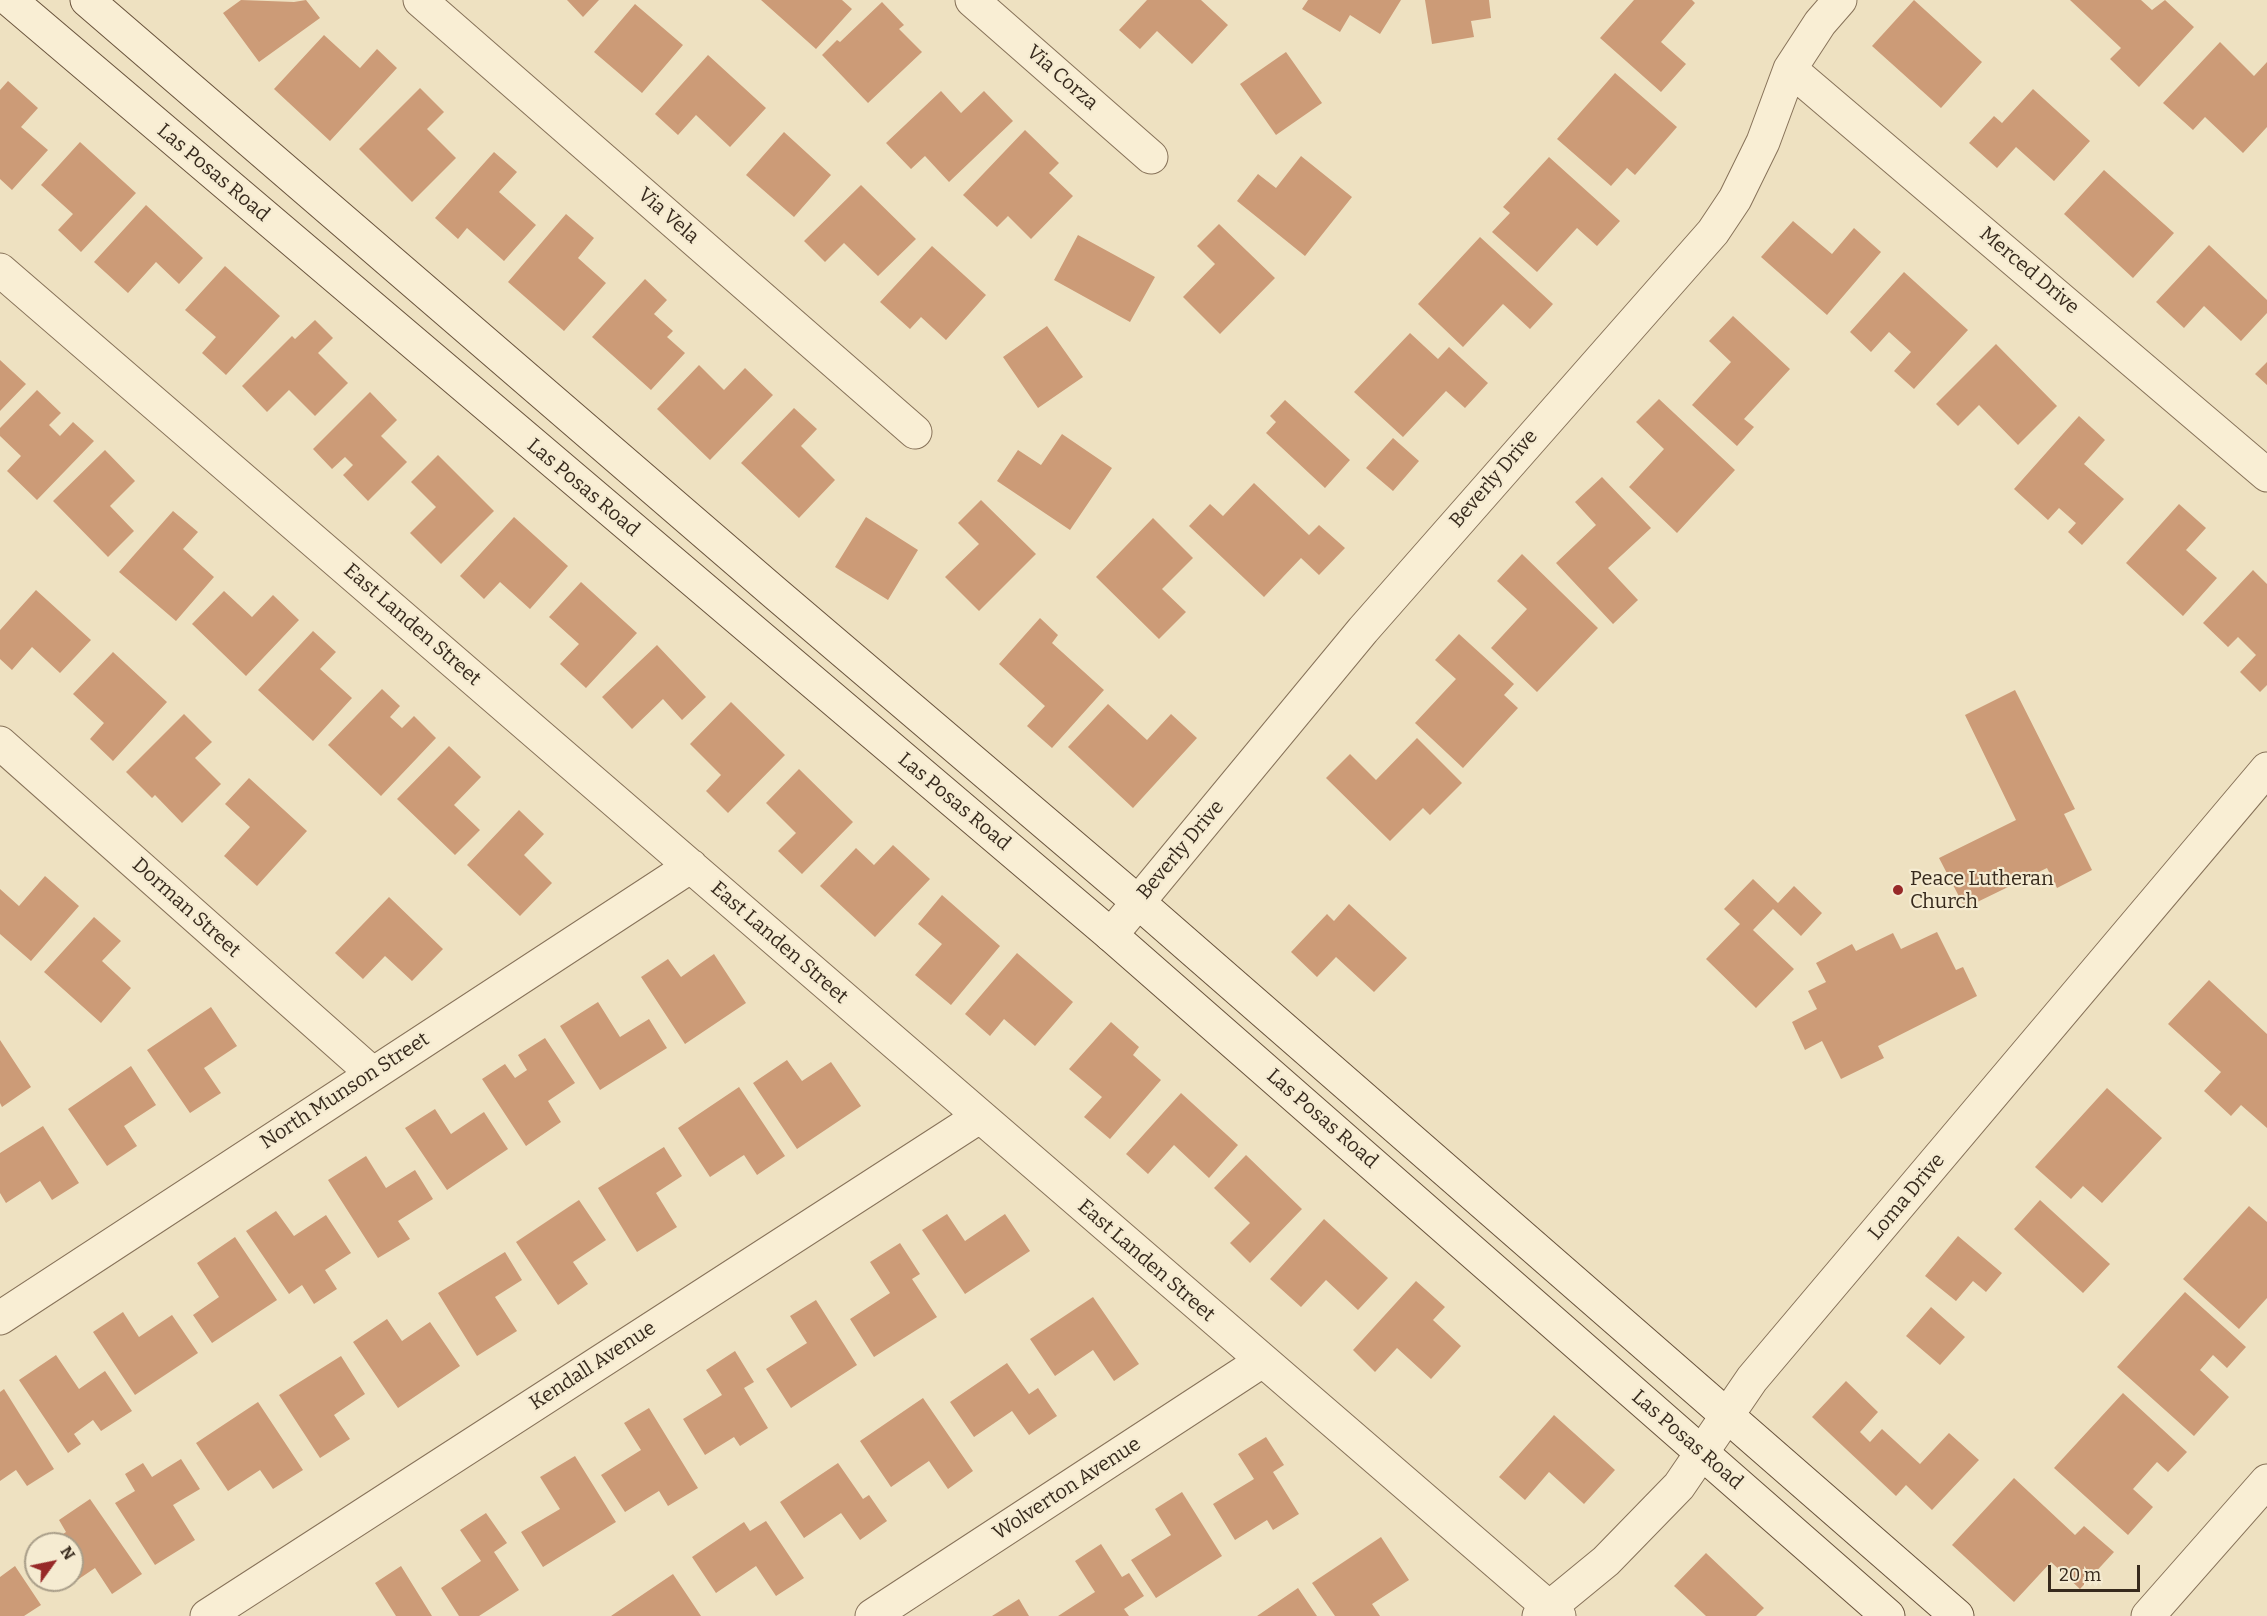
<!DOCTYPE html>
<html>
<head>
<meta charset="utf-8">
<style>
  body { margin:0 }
  #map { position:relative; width:2267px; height:1616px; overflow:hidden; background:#eee1c1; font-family:Bitter,serif }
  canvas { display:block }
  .north { position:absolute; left:24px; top:1532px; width:60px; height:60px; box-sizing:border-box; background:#f5ebd1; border:2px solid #a99e89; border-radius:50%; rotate:57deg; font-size:16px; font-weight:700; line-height:24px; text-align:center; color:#372a1d }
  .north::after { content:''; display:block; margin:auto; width:21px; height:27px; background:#972928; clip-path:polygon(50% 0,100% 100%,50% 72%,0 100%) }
  .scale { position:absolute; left:2048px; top:1565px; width:92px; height:27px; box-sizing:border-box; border:3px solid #372a1d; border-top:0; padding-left:8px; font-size:18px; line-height:21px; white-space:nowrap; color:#372a1d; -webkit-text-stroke:4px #f5ebd1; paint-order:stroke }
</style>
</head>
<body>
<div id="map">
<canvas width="2267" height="1616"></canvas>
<div class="north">N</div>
<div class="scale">20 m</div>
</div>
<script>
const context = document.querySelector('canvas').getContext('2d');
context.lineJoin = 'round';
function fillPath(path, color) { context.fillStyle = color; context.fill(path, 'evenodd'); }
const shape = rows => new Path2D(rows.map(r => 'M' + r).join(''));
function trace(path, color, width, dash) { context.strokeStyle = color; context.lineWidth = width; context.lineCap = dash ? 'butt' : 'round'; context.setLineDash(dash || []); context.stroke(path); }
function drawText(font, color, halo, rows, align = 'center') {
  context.font = font + ' Bitter,serif'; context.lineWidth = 4.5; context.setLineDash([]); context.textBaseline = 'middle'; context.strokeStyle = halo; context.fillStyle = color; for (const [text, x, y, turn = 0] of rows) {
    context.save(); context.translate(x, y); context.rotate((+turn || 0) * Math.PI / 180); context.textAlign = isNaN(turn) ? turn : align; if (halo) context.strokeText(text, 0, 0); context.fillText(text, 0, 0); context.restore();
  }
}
const building = shape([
  [241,0,294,2,306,0,320,18,259,62,223,13],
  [567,0,599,0,583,17],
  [761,0,842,0,852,9,816,49],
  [1147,0,1201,0,1228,25,1192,64,1157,31,1140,49,1119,30],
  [1308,0,1401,0,1380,34,1350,15,1340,32,1302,9],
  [1425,0,1489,0,1491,18,1471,21,1474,37,1432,44],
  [1634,0,1692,0,1695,3,1661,42,1686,64,1661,92,1600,38],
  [1914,0,1982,62,1941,108,1872,46],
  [2070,0,2141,0,2152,10,2165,0,2194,27,2139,87,2110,59,2121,48],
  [882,2,904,25,899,29,922,52,868,103,822,55,837,40,840,42],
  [635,4,683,45,642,93,594,52],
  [324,35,360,68,377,49,397,68,330,141,274,89],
  [2220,42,2254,76,2267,62,2267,127,2243,153,2205,117,2193,130,2163,103],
  [1286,52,1322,103,1276,135,1240,84],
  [708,55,766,108,730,147,696,115,678,135,655,114],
  [1615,73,1677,127,1635,175,1627,168,1611,186,1557,139],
  [8,81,38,108,21,127,48,150,12,190,0,179,0,90],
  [420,88,444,112,427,129,456,158,412,202,359,149],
  [2033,89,2090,141,2054,181,2016,147,1997,168,1969,143,1994,116,2002,123],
  [941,91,961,113,984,91,1013,121,949,182,925,156,911,169,886,143],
  [1025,130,1059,163,1049,173,1073,196,1031,239,1008,216,997,227,963,195],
  [784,132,831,175,794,217,746,175],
  [80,142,136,193,81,252,58,230,73,214,41,185],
  [494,152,517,172,499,192,536,225,504,261,467,228,458,239,435,218],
  [1301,156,1352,197,1305,256,1237,201,1258,174,1276,188],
  [1549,157,1620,221,1597,246,1577,228,1537,272,1492,232,1510,213,1503,207],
  [2104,170,2174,233,2133,278,2064,214],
  [861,185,916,239,878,276,844,243,825,262,804,241],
  [146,205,203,258,179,284,156,262,128,293,94,262],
  [566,214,594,238,578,258,606,283,564,331,508,282],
  [1793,221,1832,254,1854,228,1881,252,1827,315,1761,257],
  [1219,224,1275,278,1220,334,1183,297,1215,264,1197,246],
  [1078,235,1155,277,1130,322,1054,280],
  [1480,237,1553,304,1530,329,1503,304,1463,347,1418,304],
  [2209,245,2267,300,2267,313,2241,341,2204,306,2184,328,2156,302],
  [932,246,986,295,946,340,921,317,910,329,880,302],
  [225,266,280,316,226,375,202,353,216,337,185,310],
  [1904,272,1968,330,1914,389,1894,371,1911,352,1889,332,1871,352,1850,332],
  [645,279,667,300,654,314,673,331,667,337,685,353,651,390,592,337],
  [1733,316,1790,369,1744,419,1754,427,1737,446,1692,405,1731,362,1709,341],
  [315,320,333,338,318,353,348,383,315,416,289,390,267,412,242,386,292,336,295,339],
  [1047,326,1083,377,1038,408,1003,357],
  [1410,333,1438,359,1449,347,1488,383,1465,408,1446,391,1403,437,1354,392],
  [1996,344,2057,406,2018,445,1979,405,1958,426,1936,404],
  [0,360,26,384,0,411],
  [2267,362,2267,385,2255,374],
  [699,365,724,390,745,368,773,395,710,460,657,409],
  [37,390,61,413,49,425,60,436,73,422,94,441,37,500,7,471,21,456,0,436,0,428],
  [370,392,397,420,381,436,407,462,368,501,343,475,353,465,345,457,332,469,313,449],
  [1659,399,1735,470,1677,533,1629,487,1664,449,1636,422],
  [1285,400,1350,460,1325,488,1266,433,1276,422,1270,416],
  [794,408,817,429,801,446,835,480,799,518,741,463],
  [2079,416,2105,440,2084,464,2124,499,2082,545,2068,532,2076,523,2059,508,2048,520,2014,489],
  [1062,434,1112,468,1070,530,997,481,1018,450,1041,465],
  [1393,438,1419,461,1393,491,1366,468],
  [105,450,135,481,110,506,134,531,108,557,53,501],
  [438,455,494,511,441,564,410,533,436,507,411,482],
  [1602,477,1651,528,1608,568,1638,600,1613,624,1556,563,1596,525,1575,502],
  [1254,483,1309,535,1319,525,1345,548,1319,575,1301,558,1264,597,1189,526,1210,504,1223,516],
  [981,500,1036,554,979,611,945,577,979,544,958,523],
  [2179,504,2206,528,2186,550,2217,578,2183,616,2126,563],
  [173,511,198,532,183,549,214,577,176,621,119,572],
  [514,517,568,566,530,609,500,582,484,599,460,576],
  [866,517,918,550,888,600,835,567],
  [1153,518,1193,558,1162,589,1186,612,1159,639,1096,577],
  [1522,554,1598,628,1537,692,1491,648,1527,609,1497,581],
  [2253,570,2267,584,2267,685,2260,692,2240,672,2256,655,2238,637,2228,647,2203,623],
  [581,582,637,633,586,688,560,664,579,644,549,617],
  [36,590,91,640,60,673,32,647,12,670,0,659,0,630],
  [224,591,252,617,273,595,299,620,246,676,192,624],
  [1040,618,1058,635,1052,643,1104,690,1052,748,1027,726,1045,706,999,664],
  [313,631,336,652,320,669,352,698,313,741,258,690],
  [1459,634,1514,684,1504,695,1518,708,1463,768,1415,723,1456,679,1435,660],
  [657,645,706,697,682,720,663,699,632,729,602,697],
  [113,652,167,702,113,761,90,739,104,723,73,694],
  [382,689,400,706,390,717,402,728,414,716,436,738,381,796,328,745],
  [2015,690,2075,809,2064,814,2092,870,2057,888,2047,868,1965,908,1939,858,2016,820,1965,715],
  [731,702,785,755,728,813,706,791,721,775,690,744],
  [1108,704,1147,740,1171,714,1197,738,1133,808,1068,747],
  [184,714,212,742,195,758,221,784,182,823,155,795,152,798,126,772],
  [1417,738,1462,783,1430,815,1423,808,1390,841,1326,778,1350,754,1376,780],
  [449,746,481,777,454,805,480,830,455,855,397,799],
  [799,769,853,822,802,874,778,851,796,833,766,803],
  [249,778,307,831,257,886,224,856,250,827,225,804],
  [519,810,544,834,524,855,552,883,520,916,467,865],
  [893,845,930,879,875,937,820,886,856,848,874,865],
  [45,876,79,906,31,961,0,934,0,889,19,906],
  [1753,879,1778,903,1794,886,1822,913,1801,936,1773,909,1753,930,1794,969,1756,1008,1706,959,1740,924,1724,909],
  [942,895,1000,946,951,1005,915,975,942,944,918,924],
  [389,897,443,949,412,981,385,956,363,979,335,953],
  [1349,904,1407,958,1374,992,1336,957,1317,977,1291,952,1327,914,1334,921],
  [94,917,121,941,102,961,131,988,101,1023,44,972],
  [1937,932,1956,970,1963,967,1977,996,1878,1046,1884,1058,1841,1079,1822,1041,1805,1050,1792,1022,1817,1009,1808,991,1826,982,1816,963,1852,944,1856,951,1893,933,1901,949],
  [1017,953,1073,1002,1035,1046,1004,1019,990,1036,965,1014],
  [714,954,746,1003,685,1044,641,977,668,959,681,977],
  [2209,980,2267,1034,2267,1128,2241,1105,2231,1116,2204,1091,2221,1072,2168,1024],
  [598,1002,620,1037,649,1019,667,1048,600,1090,560,1026],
  [211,1007,237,1046,204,1068,221,1093,190,1113,147,1050],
  [1111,1022,1139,1047,1133,1055,1161,1080,1110,1139,1084,1117,1102,1097,1069,1069],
  [545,1038,575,1083,548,1101,561,1122,526,1146,482,1079,505,1064,515,1078,527,1070,518,1055],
  [0,1040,31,1087,2,1107,0,1103],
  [787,1060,802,1081,831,1062,861,1106,797,1149,753,1083],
  [131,1066,156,1105,124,1126,137,1146,107,1166,68,1109],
  [739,1087,785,1156,757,1175,744,1155,710,1177,678,1128],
  [2107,1088,2162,1138,2102,1203,2083,1186,2071,1199,2035,1167],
  [1181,1093,1238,1145,1209,1178,1174,1145,1148,1174,1126,1154],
  [435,1109,451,1134,484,1112,508,1149,447,1190,405,1128],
  [43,1126,79,1183,52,1200,40,1181,6,1203,0,1193,0,1153],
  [664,1147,682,1176,656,1193,677,1227,637,1252,598,1188],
  [1246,1155,1302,1209,1250,1263,1230,1243,1250,1223,1214,1188],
  [366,1156,386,1188,415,1170,433,1199,398,1221,410,1239,378,1258,328,1180],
  [579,1200,606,1240,573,1262,588,1284,558,1305,516,1242],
  [2040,1200,2110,1264,2083,1293,2014,1229],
  [2249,1206,2267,1222,2267,1298,2239,1329,2183,1279],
  [276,1211,294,1236,326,1215,351,1253,325,1270,337,1289,314,1304,302,1285,289,1294,246,1231],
  [947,1214,965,1241,1005,1214,1030,1251,965,1294,922,1230],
  [1324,1219,1388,1278,1358,1310,1326,1280,1301,1307,1270,1279],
  [1958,1236,2002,1273,1986,1292,1973,1281,1956,1301,1925,1276],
  [235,1237,277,1300,212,1343,193,1315,219,1297,197,1263],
  [900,1243,920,1274,912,1279,937,1317,874,1357,850,1319,890,1293,870,1262],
  [505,1252,522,1280,495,1297,517,1331,477,1356,438,1293],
  [1416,1281,1445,1307,1433,1320,1461,1346,1431,1379,1397,1348,1375,1372,1353,1350],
  [2185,1292,2246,1347,2227,1368,2213,1355,2200,1370,2229,1397,2194,1436,2117,1367],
  [1093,1297,1139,1364,1114,1381,1093,1350,1055,1376,1030,1339],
  [816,1300,857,1365,791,1408,766,1369,807,1343,790,1316],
  [1931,1307,1965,1337,1940,1365,1906,1336],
  [123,1312,139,1337,172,1315,198,1353,135,1395,93,1332],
  [387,1319,402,1341,430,1322,460,1366,398,1408,353,1342],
  [735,1351,754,1382,744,1388,768,1428,740,1446,734,1437,705,1455,683,1419,722,1395,706,1370],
  [56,1355,79,1389,105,1371,132,1411,101,1431,93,1420,74,1434,81,1444,68,1453,19,1380],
  [341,1356,365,1394,334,1415,350,1439,320,1458,279,1395],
  [1007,1363,1029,1394,1038,1388,1057,1416,1029,1435,1012,1411,974,1437,950,1402],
  [1846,1381,1878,1412,1860,1432,1870,1442,1882,1429,1920,1464,1949,1433,1979,1460,1932,1510,1906,1485,1896,1496,1812,1417],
  [4,1389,54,1469,27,1486,16,1470,0,1481,0,1392],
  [2123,1393,2187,1452,2168,1472,2157,1462,2133,1489,2153,1507,2128,1535,2054,1468],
  [923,1398,973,1471,948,1489,929,1461,891,1487,860,1441],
  [258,1402,303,1470,273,1489,260,1470,228,1491,196,1443],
  [649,1408,698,1488,668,1506,659,1491,625,1512,601,1475,641,1450,624,1423],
  [1554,1415,1615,1470,1584,1504,1549,1472,1525,1500,1499,1477],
  [1266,1437,1284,1465,1273,1472,1299,1514,1273,1530,1267,1520,1235,1540,1213,1504,1254,1479,1238,1454],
  [575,1456,616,1522,543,1567,521,1532,560,1509,540,1477],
  [181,1459,200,1489,173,1505,195,1540,155,1565,115,1503,135,1491,125,1474,143,1463,152,1477],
  [838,1463,863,1499,869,1495,887,1521,860,1540,841,1513,804,1538,780,1502],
  [2014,1478,2075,1535,2084,1526,2114,1552,2080,1589,2051,1562,2014,1602,1952,1545],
  [1182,1492,1222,1556,1156,1598,1131,1560,1171,1535,1155,1509],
  [90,1499,142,1574,112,1594,95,1568,64,1589,58,1580,72,1580,72,1544,49,1544,66,1532,59,1520],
  [486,1513,507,1543,494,1552,519,1590,479,1616,459,1616,441,1588,481,1561,460,1530],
  [766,1521,804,1578,776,1596,756,1566,716,1593,692,1557,744,1522,750,1531],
  [1381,1537,1409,1580,1372,1604,1380,1616,1335,1616,1312,1583],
  [1101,1544,1122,1577,1129,1573,1144,1596,1124,1609,1129,1616,1058,1616,1095,1592,1075,1561],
  [1706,1553,1764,1608,1756,1616,1706,1616,1674,1586],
  [15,1566,41,1605,24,1616,0,1616,0,1577],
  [401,1566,432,1616,396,1616,375,1583],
  [673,1574,701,1616,611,1616],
  [1298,1588,1317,1616,1257,1616],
  [1019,1599,1029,1616,992,1616]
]);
const street = shape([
  [420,0,915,432],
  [972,0,1151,157],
  [1790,69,2267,475],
  [0,270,1559,1616],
  [0,743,372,1073],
  [1111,935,1363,630,1713,232,1735,199,1763,142,1790,69,1820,23,1840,0],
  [0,1318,691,866],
  [207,1616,979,1117],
  [872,1616,1262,1361],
  [1539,1616,1606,1561,1679,1486,1752,1379,2267,769],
  [2148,1616,2267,1481]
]);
const secondary = shape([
  [10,0,1111,935,1888,1616],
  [87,0,775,593,1138,902,1957,1616]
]);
const markers = [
  [1898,890,6,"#972928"]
];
const streetNames = [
  ["Via Corza",1062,78,41],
  ["Las Posas Road",213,173,40],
  ["Via Vela",668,216,41],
  ["Merced Drive",2029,271,40],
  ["Beverly Drive",1494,479,-49],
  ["Las Posas Road",583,488,40],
  ["East Landen Street",412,625,41],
  ["Las Posas Road",954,802,40],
  ["Beverly Drive",1181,850,-50],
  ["Dorman Street",186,908,42],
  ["East Landen Street",779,943,41],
  ["North Munson Street",345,1091,-33],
  ["Las Posas Road",1322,1119,41],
  ["Loma Drive",1907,1197,-50],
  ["East Landen Street",1146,1261,41],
  ["Kendall Avenue",593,1366,-33],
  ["Las Posas Road",1687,1440,41],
  ["Wolverton Avenue",1067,1489,-33]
];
const poiNames = [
  ["Peace Lutheran",1910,879],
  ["Church",1910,902]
];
fillPath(building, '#cc9b77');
trace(street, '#877259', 35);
trace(secondary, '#69533c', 35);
trace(street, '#f9eed4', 33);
trace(secondary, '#f9eed4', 33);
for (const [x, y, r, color] of markers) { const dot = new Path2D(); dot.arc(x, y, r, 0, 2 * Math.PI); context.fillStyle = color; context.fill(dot); trace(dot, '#f5ebd1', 2); }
drawText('20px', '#372a1d', '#f5ebd1', streetNames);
drawText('20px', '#372a1d', '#f5ebd1', poiNames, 'left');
</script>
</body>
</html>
